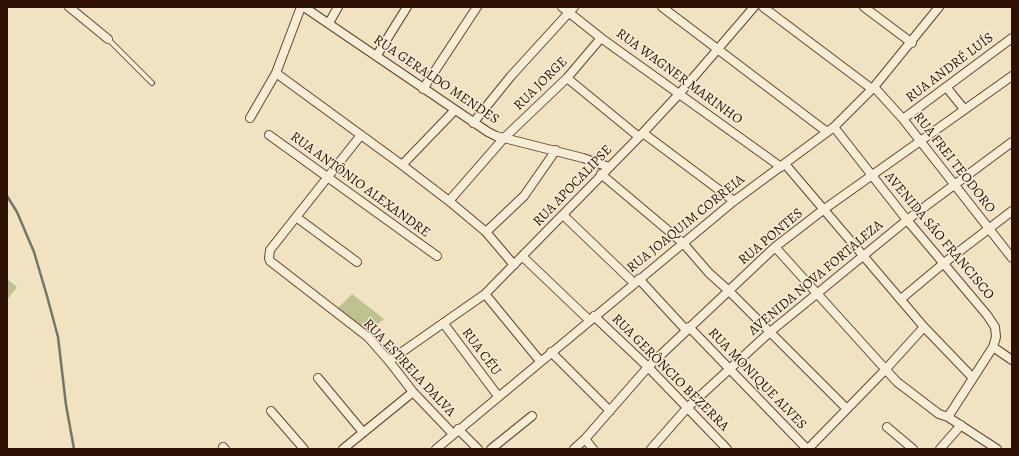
<!DOCTYPE html>
<html>
<head>
<meta charset="utf-8">
<style>
  body { margin:0 }
  #map { position:relative; width:1019px; height:456px; overflow:hidden; background:#f1e3c1; font-family:Alegreya,serif }
  canvas { display:block }
  .frame { position:absolute; inset:0; border:8px solid #2d1001; pointer-events:none }
</style>
</head>
<body>
<div id="map">
<canvas width="1019" height="456"></canvas>
<div class="frame"></div>
</div>
<script>
const context = document.querySelector('canvas').getContext('2d');
context.lineJoin = 'round';
function fillPath(path, color) { context.fillStyle = color; context.fill(path, 'evenodd'); }
const shape = rows => new Path2D(rows.map(r => 'M' + r).join(''));
function trace(path, color, width, dash) { context.strokeStyle = color; context.lineWidth = width; context.lineCap = dash ? 'butt' : 'round'; context.setLineDash(dash || []); context.stroke(path); }
function drawText(font, color, halo, rows, align = 'center') {
  context.font = font + ' Alegreya,serif'; context.lineWidth = 3; context.setLineDash([]); context.textBaseline = 'middle'; context.strokeStyle = halo; context.fillStyle = color; for (const [text, x, y, turn = 0] of rows) {
    context.save(); context.translate(x, y); context.rotate((+turn || 0) * Math.PI / 180); context.textAlign = isNaN(turn) ? turn : align; if (halo) context.strokeText(text, 0, 0); context.fillText(text, 0, 0); context.restore();
  }
}
const green = shape([
  [7,279,17,287,7,300],
  [352,294,384,319,368,332,338,308]
]);
const stream = shape([
  [7,196,17,212,34,252,47,296,58,337,66,405,74,449]
]);
const lane = shape([
  [108,39,152,83]
]);
const street = shape([
  [69,7,108,39],
  [304,7,488,132,496,136,583,158,609,167],
  [562,7,601,38,781,167],
  [662,7,827,132],
  [763,7,872,89],
  [864,7,912,43],
  [329,23,338,7],
  [377,55,407,7],
  [276,73,402,165,449,201,486,232,514,265],
  [567,78,639,137],
  [874,87,903,119,1012,258],
  [947,88,964,109],
  [423,89,477,7],
  [250,118,276,73,301,7],
  [903,119,1012,38],
  [473,123,511,76,574,7],
  [834,127,907,220,987,315,995,327,996,337,993,347,1012,360],
  [643,133,734,201],
  [269,135,437,256],
  [361,135,270,250,269,258,270,261,368,337,389,361,413,392,453,434],
  [785,164,924,327,973,378],
  [402,165,454,111],
  [601,174,683,243,709,273,729,291,847,409],
  [449,201,504,138,567,78,601,38],
  [563,215,634,283],
  [296,217,357,262],
  [486,232,524,196,556,150],
  [775,247,897,382,939,414,948,417,997,449],
  [523,257,589,320],
  [639,279,686,330],
  [485,294,540,361],
  [901,299,944,263,1012,211],
  [594,316,648,367,727,449],
  [444,324,498,396],
  [689,327,807,449],
  [551,352,610,411],
  [389,361,485,294,639,137,680,93,754,7],
  [318,378,362,431],
  [271,411,304,449],
  [948,417,993,347],
  [887,427,913,449],
  [458,429,478,449],
  [585,439,593,449],
  [223,447,225,449],
  [343,449,413,392],
  [436,449,734,201,834,127,874,87,939,7],
  [491,449,532,416],
  [574,449,585,439,648,367,775,247,823,210,1012,76],
  [651,449,687,408,770,332,907,220,1012,142],
  [808,449,885,370,924,327],
  [940,449,961,425]
]);
const streetNames = [
  ["RUA ANDRÉ LUÍS",950,68,-37],
  ["RUA WAGNER MARINHO",679,77,36],
  ["RUA GERALDO MENDES",436,80,34],
  ["RUA JORGE",541,84,-45],
  ["RUA FREI TEODORO",954,163,52],
  ["RUA ANTÔNIO ALEXANDRE",360,185,36],
  ["RUA APOCALIPSE",573,186,-46],
  ["RUA JOAQUIM CORREIA",686,224,-39],
  ["AVENIDA SÃO FRANCISCO",939,236,50],
  ["RUA PONTES",771,237,-40],
  ["AVENIDA NOVA FORTALEZA",816,278,-40],
  ["RUA CÉU",481,352,53],
  ["RUA ESTRELA DALVA",409,368,47],
  ["RUA GERÔNCIO BEZERRA",670,373,45],
  ["RUA MONIQUE ALVES",757,379,46]
];
fillPath(green, '#bcc391');
trace(stream, '#6f786b', 2.5);
trace(lane, '#5e4531', 6);
trace(street, '#5e4531', 10);
trace(lane, '#f6edd7', 4);
trace(street, '#f6edd7', 8);
drawText('14px', '#2d1001', '#f6edd7', streetNames);
</script>
</body>
</html>
